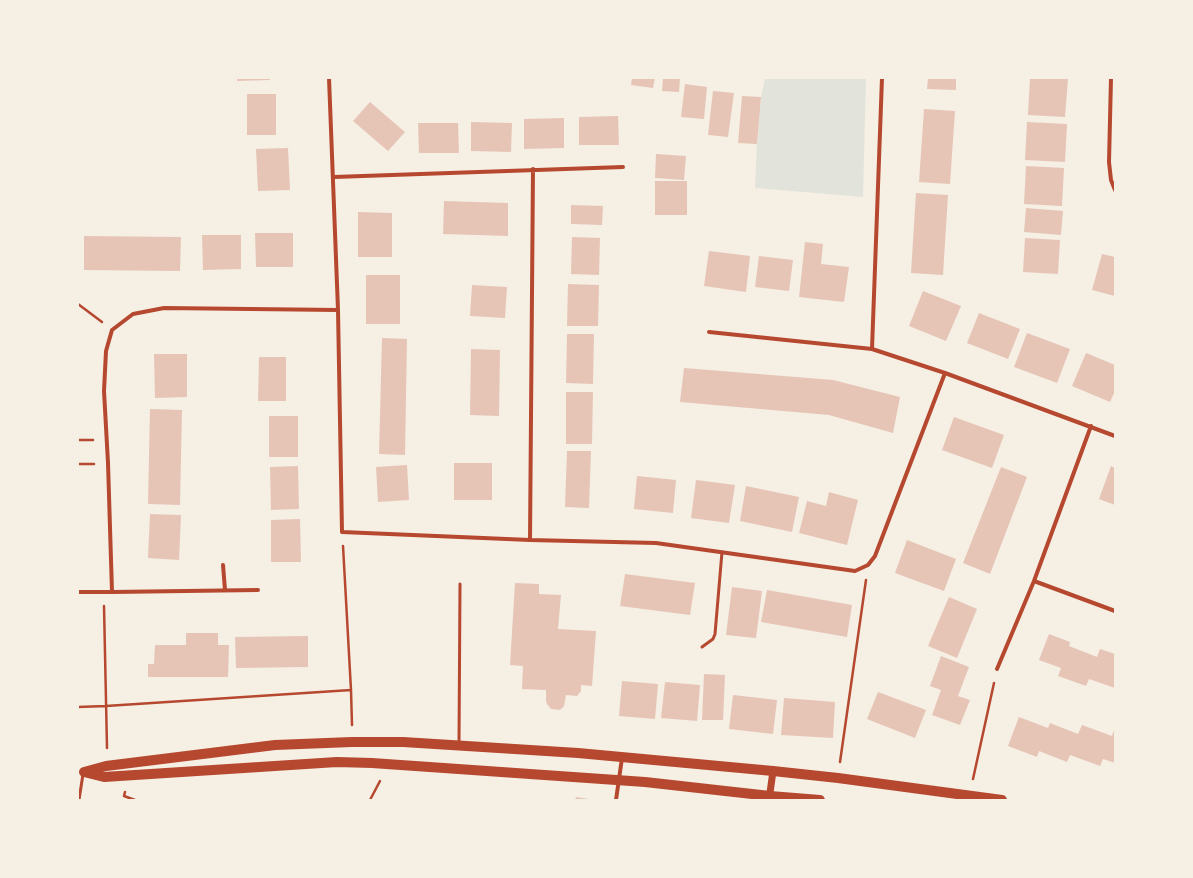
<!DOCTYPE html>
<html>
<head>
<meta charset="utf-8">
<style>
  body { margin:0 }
  #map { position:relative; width:1193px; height:878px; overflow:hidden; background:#f6efe4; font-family:"Archivo Narrow",sans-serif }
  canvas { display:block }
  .frame { position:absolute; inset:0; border:79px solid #f6efe4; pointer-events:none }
</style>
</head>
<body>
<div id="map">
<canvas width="1193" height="878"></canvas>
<div class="frame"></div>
</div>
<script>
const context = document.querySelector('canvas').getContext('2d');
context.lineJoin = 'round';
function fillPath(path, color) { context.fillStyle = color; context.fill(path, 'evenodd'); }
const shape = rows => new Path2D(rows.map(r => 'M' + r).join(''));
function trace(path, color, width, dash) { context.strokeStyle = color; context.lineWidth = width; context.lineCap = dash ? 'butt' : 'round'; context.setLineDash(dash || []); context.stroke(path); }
const green = shape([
  [765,78,866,78,863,197,755,188,757,144,761,97]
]);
const building = shape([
  [237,78,270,78,270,80,237,81],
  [632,78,655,78,653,88,631,85],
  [663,78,680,78,679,92,662,91],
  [928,78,956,78,956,90,927,89],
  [1030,78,1068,79,1065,117,1028,115],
  [685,84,707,87,704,119,681,117],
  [713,91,734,93,728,137,708,135],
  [247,94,276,94,276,135,247,135],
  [742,96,761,97,757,144,738,143],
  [370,102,405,132,388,151,353,121],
  [924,109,955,111,950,184,919,182],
  [618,116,619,145,579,145,579,117],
  [564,118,564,148,524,149,524,119],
  [471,122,512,123,511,152,471,151],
  [1027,122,1067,124,1065,162,1025,160],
  [418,123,458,123,459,153,419,153],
  [288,148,290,190,258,191,256,149],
  [656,154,686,156,684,180,655,178],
  [1026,166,1064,168,1062,206,1024,204],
  [655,181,687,181,687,215,655,215],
  [916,193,948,195,943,275,911,273],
  [444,201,508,203,508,236,443,234],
  [571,205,603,206,602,225,571,224],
  [1026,208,1063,211,1061,235,1024,232],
  [358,212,392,213,392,257,358,257],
  [255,233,293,233,293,267,256,267],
  [202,235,241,235,241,269,203,270],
  [84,236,181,237,180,271,84,270],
  [572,237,600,238,599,275,571,274],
  [1025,238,1060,240,1058,274,1023,272],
  [805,242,823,244,821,264,849,267,844,302,799,297],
  [709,251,750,256,746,292,704,286],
  [1102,254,1115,257,1115,296,1092,290],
  [759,256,793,260,789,291,755,287],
  [366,275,400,275,400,324,366,324],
  [568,284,599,285,598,326,567,326],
  [472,285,507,287,505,318,470,316],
  [923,291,961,306,946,341,909,326],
  [979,313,1020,329,1008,359,967,343],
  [1027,333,1070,349,1057,383,1014,367],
  [567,334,594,334,593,384,566,383],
  [382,338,407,339,405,455,379,454],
  [471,349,500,350,499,416,470,415],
  [1086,353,1115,365,1115,391,1110,402,1072,386],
  [154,354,187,354,187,397,155,398],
  [259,357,286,357,286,401,258,401],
  [684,368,833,380,900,397,893,433,829,415,680,402],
  [566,392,593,392,592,444,566,444],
  [150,409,182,410,180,505,148,504],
  [269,416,298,416,298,457,269,457],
  [954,417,1004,435,992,468,942,450],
  [567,451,591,451,589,508,565,507],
  [454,463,492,463,492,500,454,500],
  [407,465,409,500,378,502,376,467],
  [298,466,299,509,271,510,270,467],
  [1111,466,1115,468,1115,505,1099,499],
  [1001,467,1027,477,990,574,963,563],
  [637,476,676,480,673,513,634,509],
  [696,480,735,485,729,523,691,518],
  [746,486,799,497,792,532,740,521],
  [829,492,858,500,847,545,799,533,807,501,826,506],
  [150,514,181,515,179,560,148,558],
  [300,519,301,562,271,562,271,520],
  [907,540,956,559,944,591,895,573],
  [625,574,695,583,690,615,620,606],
  [515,583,539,584,539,594,561,595,558,629,596,631,592,686,581,685,581,691,577,696,566,695,564,706,560,710,551,709,547,704,546,701,546,690,522,689,523,666,510,665],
  [732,587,762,591,756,638,726,635],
  [767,590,852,605,847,637,761,622],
  [949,597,977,609,957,658,928,646],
  [186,633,218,633,218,645,229,645,228,677,148,677,148,664,154,664,155,645,186,645],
  [1049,634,1070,642,1069,646,1097,657,1100,649,1115,654,1115,688,1089,679,1086,686,1058,676,1061,668,1039,660],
  [308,636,308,667,236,668,235,637],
  [941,656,969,667,958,696,970,700,960,725,932,715,941,690,930,686],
  [704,674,725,675,723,720,702,720],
  [622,681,658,684,655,719,619,716],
  [665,682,700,685,697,721,661,718],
  [878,692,926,710,915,738,867,719],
  [733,695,777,700,773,734,729,729],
  [784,698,835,702,833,738,781,735],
  [1019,717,1048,728,1050,723,1078,734,1082,725,1112,736,1115,727,1115,763,1103,759,1100,766,1070,755,1067,762,1039,751,1037,757,1008,746],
  [576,797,589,799,589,800,575,800]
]);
const path = shape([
  [78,304,102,322],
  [78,440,93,440],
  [78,464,94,464],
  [343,546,351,690,352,725],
  [104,606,107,748],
  [78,707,106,706,351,690],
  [840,762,866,580],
  [973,779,994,683],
  [125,792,124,796,135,800],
  [370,800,380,781]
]);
const service = shape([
  [702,647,713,639,715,634,722,552],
  [459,744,460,584],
  [79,800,83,774]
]);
const minor = shape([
  [329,78,338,310,342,532,530,540,656,543,855,571,868,565,875,556,945,373],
  [1111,78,1109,162,1111,180,1115,190],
  [334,177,623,167],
  [709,332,872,349,882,78],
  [872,349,945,373,1115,436],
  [530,540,533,169],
  [223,565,225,590],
  [1034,581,1115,611],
  [78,592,112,592,108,463,104,391,106,351,112,330,133,314,164,308,338,310],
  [112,592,258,590],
  [997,669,1034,581,1091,426],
  [616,800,622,758]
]);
const tertiary = shape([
  [769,800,773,771]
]);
const primary = shape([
  [84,772,106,766,275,745,352,742,403,742,578,753,773,771,838,778,1002,800],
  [84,772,104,777,337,762,372,763,645,782,770,796,820,800]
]);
fillPath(green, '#e2e4dc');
fillPath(building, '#e6c5b7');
trace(path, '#b5482f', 2.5);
trace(service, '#b5482f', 3);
trace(minor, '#b5482f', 4);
trace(tertiary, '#b5482f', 7);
trace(primary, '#b5482f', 10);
</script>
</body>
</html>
